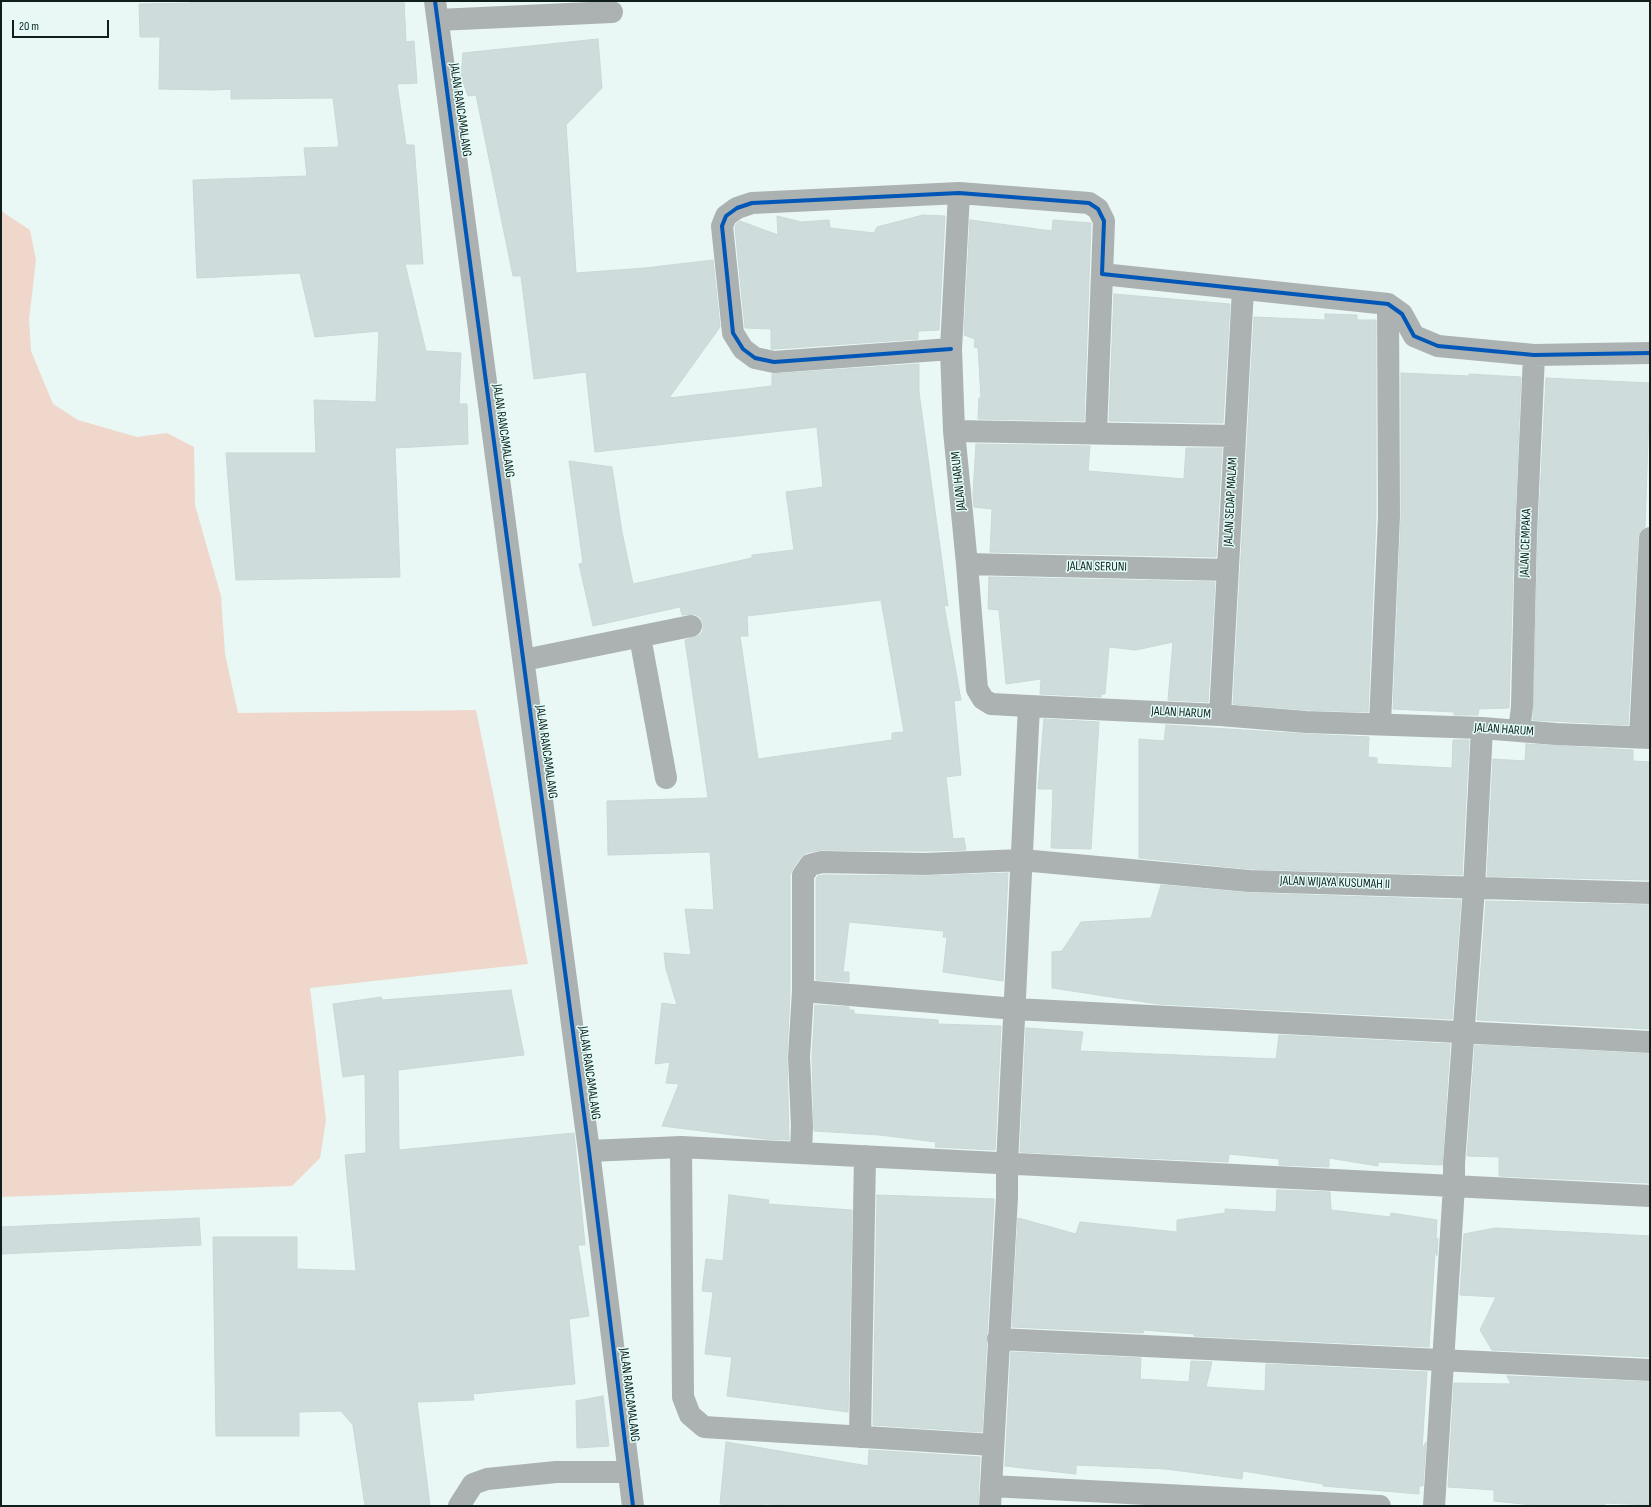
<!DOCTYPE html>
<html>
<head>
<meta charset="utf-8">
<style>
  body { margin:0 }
  #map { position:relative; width:1651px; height:1507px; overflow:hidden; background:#e9f7f5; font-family:"Sofia Sans Condensed",sans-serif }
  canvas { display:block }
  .frame { position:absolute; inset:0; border:2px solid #0f1f1d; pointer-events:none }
  .scale { position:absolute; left:12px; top:20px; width:97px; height:18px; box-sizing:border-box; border:2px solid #0f1f1d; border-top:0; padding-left:5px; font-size:12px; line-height:14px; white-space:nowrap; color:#0f1f1d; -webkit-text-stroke:3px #e3fdf9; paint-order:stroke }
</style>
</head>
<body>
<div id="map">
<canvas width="1651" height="1507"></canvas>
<div class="frame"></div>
<div class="scale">20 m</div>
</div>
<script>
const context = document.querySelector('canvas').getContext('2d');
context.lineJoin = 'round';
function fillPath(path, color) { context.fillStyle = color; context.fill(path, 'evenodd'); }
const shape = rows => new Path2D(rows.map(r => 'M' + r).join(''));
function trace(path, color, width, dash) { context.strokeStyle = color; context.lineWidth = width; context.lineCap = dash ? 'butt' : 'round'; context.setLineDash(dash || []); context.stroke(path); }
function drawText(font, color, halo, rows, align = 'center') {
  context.font = font + ' "Sofia Sans Condensed",sans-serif'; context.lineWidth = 3; context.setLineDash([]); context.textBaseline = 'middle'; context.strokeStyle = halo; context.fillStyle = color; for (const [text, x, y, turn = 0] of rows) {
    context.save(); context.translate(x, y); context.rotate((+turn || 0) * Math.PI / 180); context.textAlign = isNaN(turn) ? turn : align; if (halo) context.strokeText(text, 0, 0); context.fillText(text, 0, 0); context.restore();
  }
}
const green = shape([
  [1,209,4,213,30,230,36,260,29,320,31,351,53,404,78,420,137,437,167,433,194,447,195,505,221,596,225,654,238,713,476,710,528,964,310,988,326,1120,320,1158,292,1186,1,1197]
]);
const building = shape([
  [206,1,404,1,406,42,414,41,417,83,397,84,406,145,414,145,423,264,405,264,426,351,461,353,459,404,467,404,468,444,395,448,400,577,236,580,226,453,316,453,314,400,376,402,379,331,315,337,300,273,197,278,193,180,307,176,304,148,339,147,333,98,231,99,231,89,214,90,159,89,160,37,140,37,139,4,191,3,191,2,206,1],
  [598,39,602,88,566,125,576,273,645,268,713,260,720,327,669,398,772,386,772,374,919,364,919,392,948,606,944,605,961,700,954,701,961,775,946,777,953,839,964,838,966,850,925,851,822,850,806,853,800,858,793,868,790,875,790,991,787,1056,789,1140,765,1139,662,1126,679,1084,666,1083,670,1062,655,1064,662,1003,677,1005,666,969,664,953,691,955,685,909,714,910,710,852,608,855,607,801,708,798,685,640,700,635,703,630,703,624,701,618,695,614,682,615,680,607,593,626,579,564,583,563,569,461,612,467,622,532,633,584,752,558,752,555,794,550,786,492,823,487,817,427,595,452,586,372,534,379,521,276,513,276,476,95,468,96,461,76,463,53,598,39],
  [881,600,904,732,892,733,892,740,758,759,740,636,748,636,747,616,881,600],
  [923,215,945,216,939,330,918,331,918,339,775,349,771,349,771,329,745,328,735,228,736,224,740,221,778,235,777,216,801,222,829,220,830,228,874,233,877,227,923,215],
  [970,220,1052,231,1053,220,1091,223,1084,421,978,419,979,398,981,398,978,348,974,347,975,339,964,335,970,220],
  [1114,294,1230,304,1223,423,1109,421,1114,294],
  [1325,314,1357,315,1357,320,1376,320,1376,516,1368,712,1307,710,1233,704,1254,317,1325,320,1325,314],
  [1401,373,1469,376,1469,374,1521,377,1514,536,1509,708,1479,709,1478,715,1454,715,1454,712,1393,709,1401,517,1401,373],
  [1546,378,1650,383,1645,527,1640,531,1638,537,1628,725,1533,720,1538,536,1546,378],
  [976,444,1090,446,1088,471,1184,479,1186,448,1222,448,1216,557,990,552,992,509,974,507,973,493,976,444],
  [989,577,1215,582,1208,702,1168,700,1173,642,1136,650,1109,647,1105,694,1101,694,1101,697,1040,694,1041,679,1006,684,999,610,988,609,989,577],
  [1044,719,1099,722,1091,849,1051,848,1053,789,1038,789,1044,719],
  [1166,725,1305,734,1369,737,1368,757,1377,758,1377,764,1452,768,1453,740,1469,740,1462,875,1250,869,1139,858,1139,739,1164,741,1166,725],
  [1526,744,1633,750,1633,761,1650,762,1650,880,1487,876,1493,759,1525,761,1526,744],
  [1008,873,1003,981,943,972,947,937,943,937,944,931,849,922,843,972,849,972,849,982,816,980,816,879,818,876,823,875,926,876,1008,873],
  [1161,885,1249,893,1461,900,1452,1019,1158,1004,1052,988,1052,952,1062,951,1081,922,1151,918,1161,885],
  [1486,901,1650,905,1650,1029,1477,1020,1486,901],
  [511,990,524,1055,398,1070,399,1150,574,1133,585,1245,578,1245,589,1316,569,1319,575,1384,473,1394,474,1400,417,1402,430,1506,365,1506,353,1425,341,1411,299,1412,299,1436,216,1436,213,1237,297,1237,297,1269,356,1271,345,1155,366,1153,365,1074,343,1077,333,1004,381,997,382,1000,511,990],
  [815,1005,849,1007,849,1010,854,1010,854,1014,938,1020,938,1024,1001,1026,995,1150,935,1147,936,1142,880,1135,814,1131,812,1057,815,1005],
  [1026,1028,1083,1032,1080,1051,1276,1059,1279,1035,1450,1044,1442,1165,1378,1162,1378,1166,1329,1158,1329,1167,1279,1165,1279,1159,1229,1154,1228,1162,1020,1152,1026,1028],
  [1475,1045,1650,1054,1650,1183,1499,1176,1499,1157,1467,1156,1475,1045],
  [1277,1190,1330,1192,1331,1210,1390,1217,1391,1213,1437,1220,1436,1239,1438,1238,1437,1256,1435,1252,1429,1347,1194,1336,1194,1334,1144,1330,1143,1333,1012,1327,1018,1218,1076,1234,1080,1222,1177,1232,1177,1220,1225,1213,1225,1209,1276,1212,1277,1190],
  [729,1195,769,1200,768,1204,852,1210,848,1412,727,1396,732,1357,705,1354,713,1292,702,1291,706,1259,723,1261,729,1195],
  [877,1195,994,1199,982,1432,873,1425,877,1195],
  [199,1218,201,1245,1,1254,1,1227,199,1218],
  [1495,1228,1650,1236,1650,1357,1492,1350,1480,1330,1496,1297,1460,1295,1464,1234,1495,1228],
  [1011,1352,1141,1358,1140,1379,1189,1382,1191,1361,1212,1362,1206,1387,1265,1391,1266,1364,1427,1372,1422,1449,1426,1442,1423,1486,1419,1486,1419,1494,1323,1486,1323,1484,1243,1471,1242,1479,1166,1469,1076,1465,1076,1474,1005,1466,1011,1352],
  [1507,1376,1650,1382,1650,1505,1604,1503,1605,1506,1542,1506,1494,1501,1494,1490,1448,1487,1454,1383,1511,1384,1507,1376],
  [603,1396,609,1446,577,1448,576,1401,603,1396],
  [726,1442,868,1466,869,1450,980,1457,978,1506,818,1506,764,1504,764,1506,740,1506,720,1504,726,1442]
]);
const minor = shape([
  [435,1,589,1151,633,1506],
  [438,20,612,12],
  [959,193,951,349,954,431,967,564,977,689,983,699,991,704,1029,706,1220,715,1306,722,1482,728,1556,734,1650,738],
  [951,349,774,362,755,358,743,349,733,333,722,226,726,216,737,208,752,203,959,193,1089,203,1098,209,1104,221,1102,274,1388,304,1402,314,1414,336,1438,346,1534,355,1650,353],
  [954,431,1235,436],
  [1096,433,1102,274],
  [967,564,1228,570],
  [640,637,666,778],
  [524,660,691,626],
  [1220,715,1243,289],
  [1380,724,1389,516,1388,304],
  [1519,731,1522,707,1526,536,1534,355],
  [1640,737,1650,538],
  [803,991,1015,1009,1650,1042],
  [681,1147,683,1397,690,1415,704,1427,993,1445],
  [589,1151,681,1147,1650,1196],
  [801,1153,802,1126,799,1057,803,991,803,875,810,865,822,862,925,864,1022,860,1249,881,1650,893],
  [998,1339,1650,1370],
  [860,1437,865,1156],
  [991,1486,1380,1506],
  [459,1506,473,1484,487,1479,556,1472,629,1472],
  [990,1506,1007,1197,1007,1164,1029,706],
  [1434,1506,1454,1186,1454,1163,1474,888,1482,728]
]);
const cycleway = shape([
  [435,1,589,1151,633,1506],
  [951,349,774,362,755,358,743,349,733,333,722,226,726,216,737,208,752,203,959,193,1089,203,1098,209,1104,221,1102,274,1388,304,1402,314,1414,336,1438,346,1534,355,1650,353]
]);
const streetNames = [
  ["JALAN RANCAMALANG",460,110,82],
  ["JALAN RANCAMALANG",503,431,82],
  ["JALAN HARUM",959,481,-96],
  ["JALAN SEDAP MALAM",1231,502,-87],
  ["JALAN CEMPAKA",1526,543,-88],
  ["JALAN SERUNI",1097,567,1],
  ["JALAN HARUM",1181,713,3],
  ["JALAN HARUM",1504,730,4],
  ["JALAN RANCAMALANG",546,752,82],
  ["JALAN WIJAYA KUSUMAH II",1335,883,2],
  ["JALAN RANCAMALANG",589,1073,82],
  ["JALAN RANCAMALANG",629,1395,83]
];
fillPath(green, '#efd7cb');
fillPath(building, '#cedddb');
trace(building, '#c9d8d6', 1);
trace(minor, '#abb2b1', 22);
trace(cycleway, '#0057b8', 4);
drawText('13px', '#0f1f1d', '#e3fdf9', streetNames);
</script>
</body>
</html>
